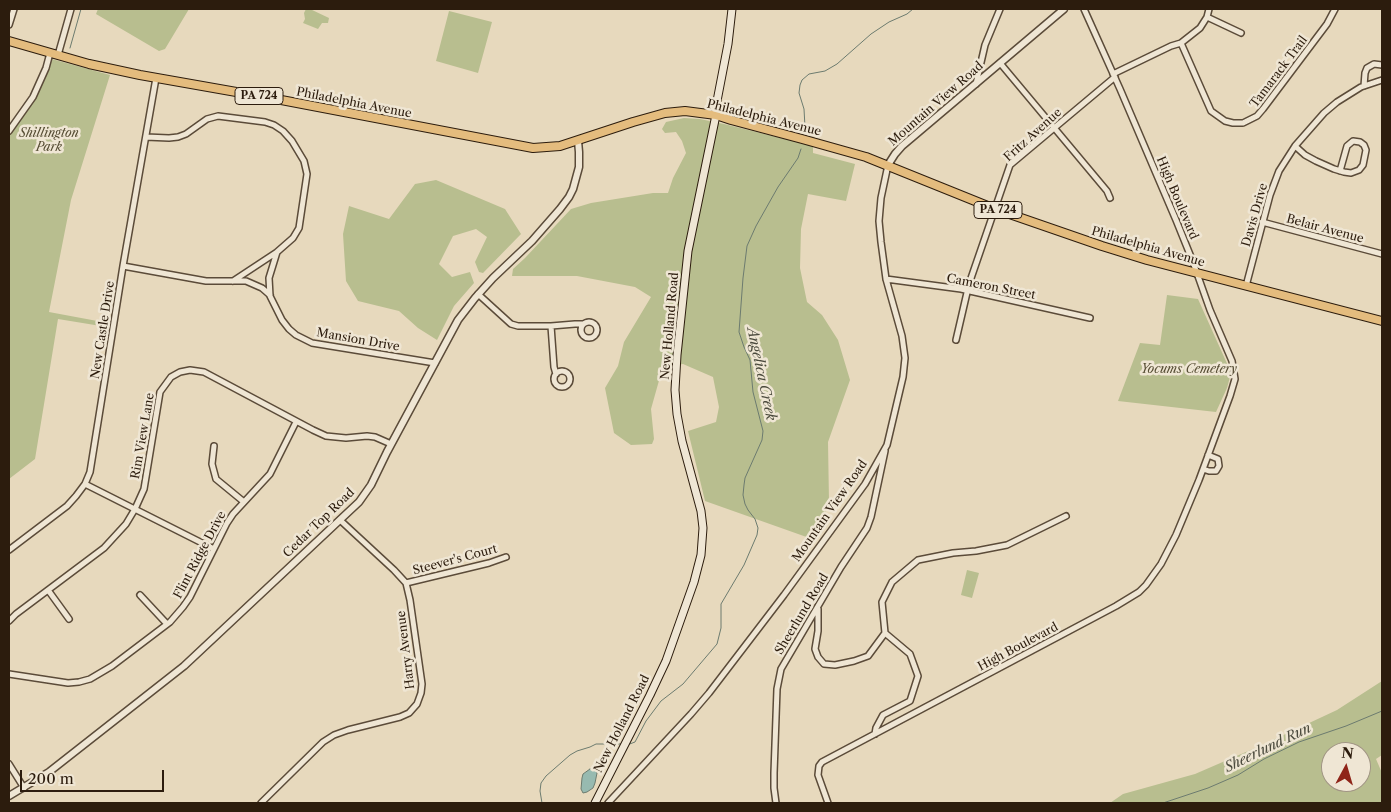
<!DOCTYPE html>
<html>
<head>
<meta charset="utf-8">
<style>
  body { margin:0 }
  #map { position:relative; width:1391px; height:812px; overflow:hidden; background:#e7d9bd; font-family:"Libre Caslon Text",serif }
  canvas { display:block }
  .frame { position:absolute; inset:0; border:10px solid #2c1c0d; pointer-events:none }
  .north { position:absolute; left:1321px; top:742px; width:50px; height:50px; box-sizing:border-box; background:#efe6d4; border:1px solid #a19584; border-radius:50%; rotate:6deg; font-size:14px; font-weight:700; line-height:20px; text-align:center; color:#2c1c0d }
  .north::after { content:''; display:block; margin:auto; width:18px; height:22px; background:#8f2418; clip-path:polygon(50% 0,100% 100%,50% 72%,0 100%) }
  .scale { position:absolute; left:20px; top:770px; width:144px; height:22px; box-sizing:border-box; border:2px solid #2c1c0d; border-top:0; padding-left:6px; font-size:15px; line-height:18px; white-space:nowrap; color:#2c1c0d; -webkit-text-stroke:4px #efe6d4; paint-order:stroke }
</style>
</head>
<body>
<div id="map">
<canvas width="1391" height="812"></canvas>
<div class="frame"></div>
<div class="north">N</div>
<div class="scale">200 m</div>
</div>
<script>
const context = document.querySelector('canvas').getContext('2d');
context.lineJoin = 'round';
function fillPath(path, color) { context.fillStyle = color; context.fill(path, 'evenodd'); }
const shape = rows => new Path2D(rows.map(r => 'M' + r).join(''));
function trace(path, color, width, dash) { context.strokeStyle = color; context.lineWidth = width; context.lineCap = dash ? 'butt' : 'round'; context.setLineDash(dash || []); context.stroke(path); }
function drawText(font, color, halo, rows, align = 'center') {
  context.font = font + ' "Libre Caslon Text",serif'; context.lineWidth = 5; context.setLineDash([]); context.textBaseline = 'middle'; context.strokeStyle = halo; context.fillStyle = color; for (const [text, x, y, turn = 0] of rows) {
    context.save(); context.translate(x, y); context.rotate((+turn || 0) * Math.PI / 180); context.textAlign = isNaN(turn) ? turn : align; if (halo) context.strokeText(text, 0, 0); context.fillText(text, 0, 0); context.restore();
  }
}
const green = shape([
  [98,9,189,9,165,49,159,51,96,14],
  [306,9,310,9,329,18,328,23,322,23,318,29,303,23,305,19,304,13],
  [449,11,492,22,478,73,436,61],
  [48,58,110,75,71,200,49,312,108,323,107,327,58,319,35,459,9,479,9,132,30,102],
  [684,118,700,119,724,124,813,146,813,153,855,164,846,201,808,194,801,229,800,268,807,302,822,315,838,340,850,380,828,442,829,502,815,540,705,501,688,431,716,422,719,407,713,377,683,364,670,366,660,377,651,409,654,439,652,444,631,445,614,433,605,388,618,366,624,342,651,297,635,287,577,276,512,276,513,269,525,258,571,209,591,203,653,193,668,193,673,178,686,153,682,141,676,132,665,133,662,129,666,122],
  [436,180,505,209,521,234,483,273,479,272,475,262,487,237,476,229,453,236,439,264,452,277,470,272,474,283,454,306,437,340,418,328,399,311,358,301,346,281,343,234,349,206,389,219,415,184],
  [1167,295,1198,299,1229,368,1230,377,1227,388,1216,412,1118,401,1140,343,1160,345],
  [967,570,979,573,972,598,961,595],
  [1382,681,1382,755,1376,759,1382,773,1382,803,1110,803,1123,794,1195,774,1262,745,1337,710],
  [1331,752,1361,752,1361,782,1331,782]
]);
const water = shape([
  [590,769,595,769,597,773,595,783,593,788,587,792,583,793,581,789,582,778,583,774,590,769]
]);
const stream = shape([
  [70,48,81,9],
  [805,127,804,109,799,93,800,85,802,80,809,74,825,71,837,64,871,34,889,22,907,14,913,9],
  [627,745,635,742,646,721,661,701,683,684,717,644,721,628,721,604,744,565,757,535,758,528,755,519,748,510,745,504,743,495,744,485,745,478,762,440,763,431,753,392,750,360,744,347,739,332,743,278,747,246,756,226,778,187,798,158,801,149],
  [542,803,540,791,541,783,546,776,570,755,577,751,590,747,596,744,621,744],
  [1163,803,1208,788,1238,775,1264,759,1299,742,1346,726,1382,711]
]);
const minor = shape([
  [1207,17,1241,33],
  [9,25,14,9],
  [1181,43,1211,111,1225,121,1233,123,1243,123,1257,116,1263,109,1327,24,1335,9],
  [58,55,71,9],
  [1000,63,1107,191,1110,198],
  [1113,74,1171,46,1181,43,1200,28,1207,17,1209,9],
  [976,84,985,45,1000,9],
  [1364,86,1365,73,1367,68,1374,64,1382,65],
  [9,131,33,97,46,68,50,53],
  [146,137,169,138,178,137,186,134,207,119,218,116,265,122,274,125,283,131,292,141,304,161,307,174,299,228,293,238,277,252,269,278,270,296,282,320,289,329,296,335,312,343,435,363],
  [1295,146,1305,155,1316,161,1334,169,1344,172,1351,173,1359,170,1363,165,1366,150,1364,145,1360,142,1353,141,1347,146,1340,171],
  [1262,222,1382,254],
  [123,266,206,281,246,281,262,288,270,295],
  [886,279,961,289,1090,318],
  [233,281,277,252],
  [1246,286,1270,195,1279,171,1295,146,1324,113,1337,102,1361,87,1382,80],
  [478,294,511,324,518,326,551,326,575,324,583,324],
  '581 330a8 8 0 1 1 16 0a8 8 0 1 1-16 0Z',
  [551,326,554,367,556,374],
  [956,340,969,284,1010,165,1115,77],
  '554 379a8 8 0 1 1 16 0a8 8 0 1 1-16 0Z',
  [214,446,212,464,216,479,244,502],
  [1203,469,1209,471,1216,471,1219,466,1218,459,1208,455],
  [85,484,214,549],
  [340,520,394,570,406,583,489,563,506,557],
  [9,550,67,506,76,496,85,484,90,472,123,266,156,78],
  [48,590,69,619],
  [140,595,167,624],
  [818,609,818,631,815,649,818,657,824,664,835,665,854,661,868,656,885,633,882,602,892,582,918,560,953,553,976,551,1007,545,1066,516],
  [9,621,16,614,104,548,126,524,135,509,144,489,160,392,171,377,180,372,190,370,204,372,313,430,326,436,346,438,367,436,375,437,391,444],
  [9,674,68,683,79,682,90,679,112,666,170,622,183,607,190,597,227,523,233,514,270,474,296,422],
  [875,734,876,728,883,715,910,701,918,676,910,654,885,633],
  [9,764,24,788],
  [261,803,323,742,334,735,348,730,400,717,409,713,417,704,421,693,422,684,410,600,406,583],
  [608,803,691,714,709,693,784,595,865,484,887,445,903,377,905,358,902,336,886,279,881,242,879,221,881,198,888,165],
  [776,803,774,788,774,773,777,689,781,669,841,567,867,528,871,517,885,451],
  [828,803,818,775,819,766,822,762,1116,606,1139,592,1146,585,1161,564,1176,535,1199,480,1230,396,1235,379,1232,361,1210,310,1193,262,1176,220,1120,89,1084,9]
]);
const tertiary = shape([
  [888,165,895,154,902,146,1064,9],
  [9,796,49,772,184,666,359,502,371,485,387,452,458,320,475,298,493,278,532,241,560,209,569,197,573,189,579,167,579,152,578,141]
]);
const secondary = shape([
  [595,803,650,695,666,661,694,582,701,555,703,528,701,511,682,441,677,414,675,390,677,355,688,251,716,115,717,101,728,44,732,9]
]);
const primary = shape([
  [9,41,89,64,140,75,276,99,533,148,560,146,633,122,665,113,685,111,716,115,731,120,802,139,866,157,995,209,1102,246,1147,260,1382,321]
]);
const shields = [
  [259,96,48],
  [998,210,48]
];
const shieldNames = [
  ["PA 724",259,96],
  ["PA 724",998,210]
];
const streetNames = [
  ["Tamarack Trail",1279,72,-53],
  ["Philadelphia Avenue",354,103,11],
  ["Mountain View Road",936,104,-41],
  ["Philadelphia Avenue",764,118,14],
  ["Fritz Avenue",1033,135,-42],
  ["High Boulevard",1177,198,67],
  ["Davis Drive",1255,215,-74],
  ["Belair Avenue",1325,229,15],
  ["Philadelphia Avenue",1148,247,16],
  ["Cameron Street",991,287,11],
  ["New Holland Road",670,326,-85],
  ["New Castle Drive",103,330,-81],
  ["Mansion Drive",358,340,10],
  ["Rim View Lane",143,436,-80],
  ["Mountain View Road",830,511,-55],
  ["Cedar Top Road",319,523,-44],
  ["Flint Ridge Drive",200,555,-62],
  ["Steever's Court",455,560,-15],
  ["Sheerlund Road",802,614,-59],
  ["High Boulevard",1018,647,-28],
  ["Harry Avenue",406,650,-97],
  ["New Holland Road",622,724,-63]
];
const parkNames = [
  ["Shillington",49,134],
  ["Park",49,148],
  ["Yocums Cemetery",1189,370]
];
const waterNames = [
  ["Angelica Creek",761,374,78],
  ["Sheerlund Run",1268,748,-26]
];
fillPath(green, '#b8be8f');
fillPath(water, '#97bab0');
trace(water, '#6c7b6f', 1);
trace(stream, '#6c7b6f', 1);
trace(minor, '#5b4b39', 8);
trace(tertiary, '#5b4b39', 9);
trace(secondary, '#2c1c0d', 9);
trace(primary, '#2c1c0d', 10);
trace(minor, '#efe6d4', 5);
trace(tertiary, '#efe6d4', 6);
trace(secondary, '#efe6d4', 7);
trace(primary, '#e4bc7e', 8);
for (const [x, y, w] of shields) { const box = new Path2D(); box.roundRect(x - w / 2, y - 8.5, w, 17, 4); context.fillStyle = '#efe6d4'; context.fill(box); trace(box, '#2c1c0d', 1); }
drawText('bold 11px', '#2c1c0d', null, shieldNames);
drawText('12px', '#2c1c0d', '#efe6d4', streetNames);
drawText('italic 12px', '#564d34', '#efe6d4', parkNames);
drawText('italic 14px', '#4c4b3e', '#efe6d4', waterNames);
</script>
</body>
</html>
